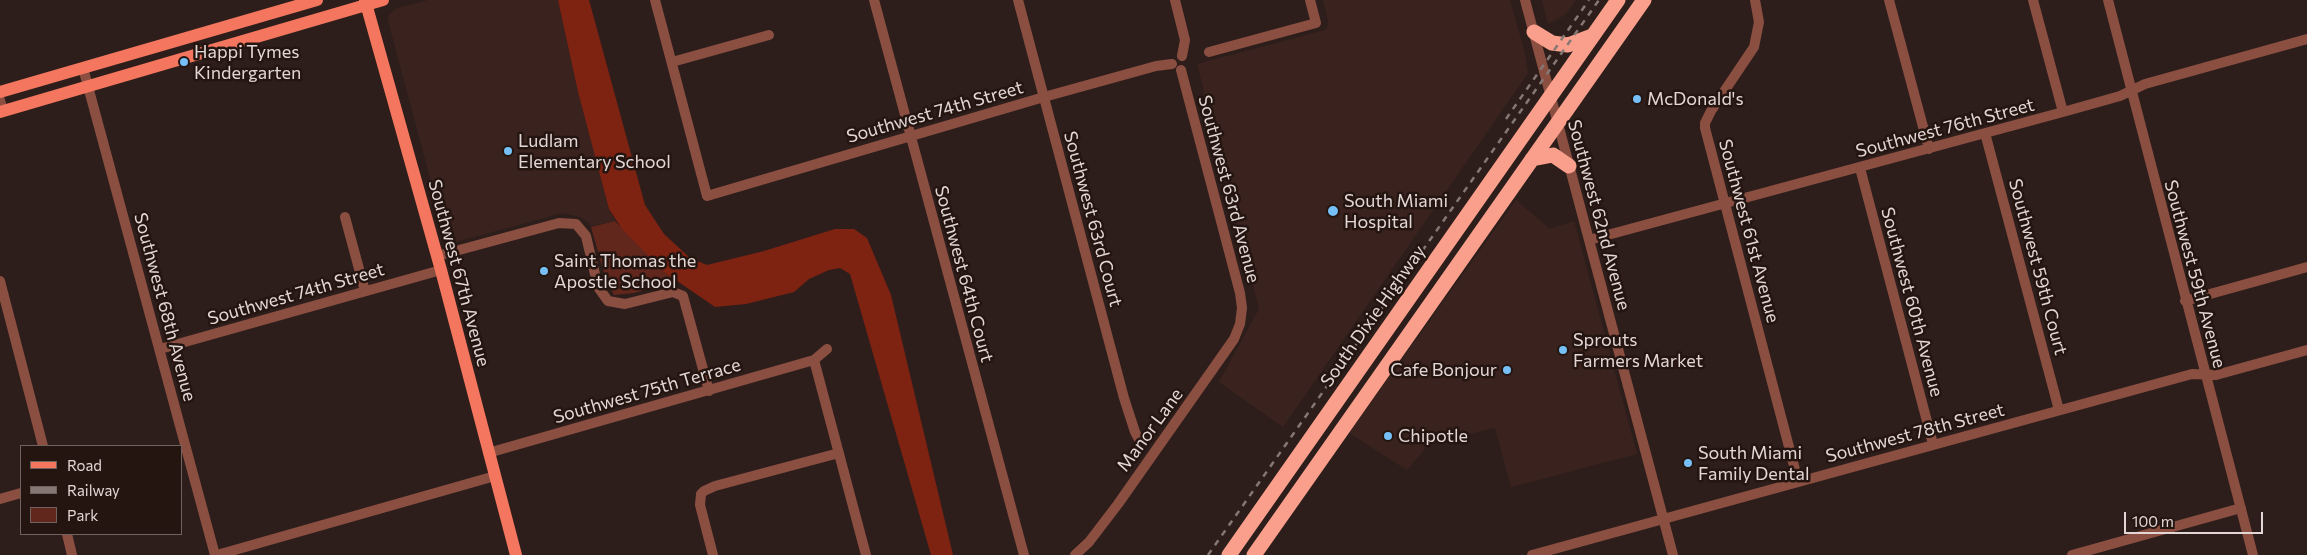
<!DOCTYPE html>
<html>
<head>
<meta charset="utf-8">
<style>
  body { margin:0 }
  #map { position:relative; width:2307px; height:555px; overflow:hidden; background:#2e1e1b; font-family:Commissioner,sans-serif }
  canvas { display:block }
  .legend { position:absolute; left:20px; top:445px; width:162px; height:90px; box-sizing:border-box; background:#241511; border:1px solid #70635f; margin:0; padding:6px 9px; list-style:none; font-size:15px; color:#e2d7d4 }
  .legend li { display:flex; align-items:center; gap:10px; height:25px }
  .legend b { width:25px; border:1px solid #70635f }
  .scale { position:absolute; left:2124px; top:512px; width:139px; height:22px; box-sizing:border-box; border:2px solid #e2d7d4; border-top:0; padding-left:6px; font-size:15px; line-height:18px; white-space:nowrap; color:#e2d7d4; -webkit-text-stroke:4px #241511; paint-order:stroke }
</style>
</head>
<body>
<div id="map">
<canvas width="2307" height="555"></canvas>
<ul class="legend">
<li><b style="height:6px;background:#f4765e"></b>Road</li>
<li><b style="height:6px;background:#847774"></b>Railway</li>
<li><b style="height:14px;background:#62271c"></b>Park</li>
</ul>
<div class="scale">100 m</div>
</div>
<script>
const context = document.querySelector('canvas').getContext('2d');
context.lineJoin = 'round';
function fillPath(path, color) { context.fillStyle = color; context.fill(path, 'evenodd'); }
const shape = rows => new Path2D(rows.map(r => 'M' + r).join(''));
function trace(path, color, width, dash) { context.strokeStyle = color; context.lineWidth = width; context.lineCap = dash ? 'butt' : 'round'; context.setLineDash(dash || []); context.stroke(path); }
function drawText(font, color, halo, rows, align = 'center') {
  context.font = font + ' Commissioner,sans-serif'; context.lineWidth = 5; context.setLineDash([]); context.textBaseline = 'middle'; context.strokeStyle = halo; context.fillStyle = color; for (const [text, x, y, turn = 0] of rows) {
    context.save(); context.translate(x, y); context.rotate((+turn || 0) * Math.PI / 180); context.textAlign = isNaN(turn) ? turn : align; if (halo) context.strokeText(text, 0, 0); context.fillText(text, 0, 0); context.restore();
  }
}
const built = shape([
  [428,0,558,0,578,92,609,209,615,221,591,226,587,221,577,216,562,213,456,242,448,240,442,222,388,21,389,15,395,9],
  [1323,0,1510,0,1525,53,1528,73,1283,427,1219,382,1259,309,1197,64,1325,30,1329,25],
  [1542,0,1576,0,1565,15,1548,24],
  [1516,200,1550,229,1574,221,1637,454,1511,487,1495,428,1458,437,1441,430,1407,470,1349,433]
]);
const green = shape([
  [615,221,664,272,677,281,634,293,614,295,606,280,591,227]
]);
const water = shape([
  [558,0,589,0,645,205,664,234,690,258,707,265,764,251,835,229,854,229,867,238,891,295,953,555,931,555,850,274,840,268,829,270,809,279,794,292,746,304,715,307,664,272,622,229,609,209,578,92]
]);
const minor = shape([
  [655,0,707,196,1044,97,1156,66,1172,64],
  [874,0,1024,555],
  [1018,0,1124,398,1135,432,1142,445],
  [1175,0,1185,40,1182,56],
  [1525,0,1673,555],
  [1755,0,1759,22,1754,47,1711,111,1705,123,1705,128,1798,481],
  [1889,0,1929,149],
  [2033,0,2063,112],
  [2108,0,2253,555],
  [1209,52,1316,23,1310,0],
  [672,62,769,35],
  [83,68,215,555],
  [0,100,3,111],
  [1985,133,2059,410],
  [1860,168,1933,444],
  [345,217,365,291],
  [1589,240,2063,112,2120,96,2145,84,2307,39],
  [437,256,559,223,576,224,586,236,598,287,608,301,625,304,673,292,683,296,709,391],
  [0,281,43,446],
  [2185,301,2307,267],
  [160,349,441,270],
  [814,360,866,555],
  [488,453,814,360,827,349],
  [0,499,21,493],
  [67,534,72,555],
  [217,555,495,476],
  [713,555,700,505,701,494,704,491,715,486,839,453],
  [1075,555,1089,542,1118,504,1234,339,1240,324,1242,308,1240,293,1181,70],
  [1532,555,2192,374,2216,375,2307,350],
  [2072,555,2241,508]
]);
const major = shape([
  [365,0,441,270,516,555],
  [0,92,317,0],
  [0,112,383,0]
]);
const highway = shape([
  [1534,32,1552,43,1568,45,1592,36],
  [1532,159,1553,155,1569,166],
  [1229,555,1618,0],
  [1254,555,1644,0]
]);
const rail = shape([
  [1506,119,1589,0],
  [1208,555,1599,0]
]);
const markers = [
  [184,62,5,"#76c0f7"],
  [1637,99,5,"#76c0f7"],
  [508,151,5,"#76c0f7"],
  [1333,211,6,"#76c0f7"],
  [544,271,5,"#76c0f7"],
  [1563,350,5,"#76c0f7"],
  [1507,370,5,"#76c0f7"],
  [1388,436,5,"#76c0f7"],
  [1688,463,5,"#76c0f7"]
];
const poiNames = [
  ["Happi Tymes",194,52],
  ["Kindergarten",194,73],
  ["McDonald's",1647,99],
  ["Ludlam",518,141],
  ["Elementary School",518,162],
  ["South Miami",1344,201],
  ["Hospital",1344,222],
  ["Saint Thomas the",554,261],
  ["Apostle School",554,282],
  ["Sprouts",1573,340],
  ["Farmers Market",1573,361],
  ["Cafe Bonjour",1497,370,"right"],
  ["Chipotle",1398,436],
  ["South Miami",1698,453],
  ["Family Dental",1698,474]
];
const streetNames = [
  ["Southwest 74th Street",935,112,-16],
  ["Southwest 76th Street",1945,128,-15],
  ["Southwest 63rd Avenue",1229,189,75],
  ["Southwest 62nd Avenue",1599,215,75],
  ["Southwest 63rd Court",1093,219,75],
  ["Southwest 61st Avenue",1749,231,75],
  ["Southwest 59th Court",2038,267,75],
  ["Southwest 67th Avenue",459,273,75],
  ["Southwest 64th Court",964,274,75],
  ["Southwest 59th Avenue",2195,274,75],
  ["Southwest 74th Street",296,294,-16],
  ["Southwest 60th Avenue",1912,302,75],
  ["Southwest 68th Avenue",165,307,75],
  ["South Dixie Highway",1373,316,-55],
  ["Southwest 75th Terrace",647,391,-16],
  ["Manor Lane",1150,430,-54],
  ["Southwest 78th Street",1915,433,-15]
];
fillPath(built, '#3a231e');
fillPath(green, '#62271c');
fillPath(water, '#7e2212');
trace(minor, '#8b4f42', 10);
trace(major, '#f4765e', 12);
trace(highway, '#fa9f8c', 15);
trace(rail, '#847774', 2.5, [6, 6]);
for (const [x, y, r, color] of markers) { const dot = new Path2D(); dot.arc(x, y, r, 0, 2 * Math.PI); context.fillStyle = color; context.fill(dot); trace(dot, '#241511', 2); }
drawText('18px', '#e2d7d4', '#241511', poiNames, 'left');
drawText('18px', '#e2d7d4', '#241511', streetNames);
</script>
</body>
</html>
